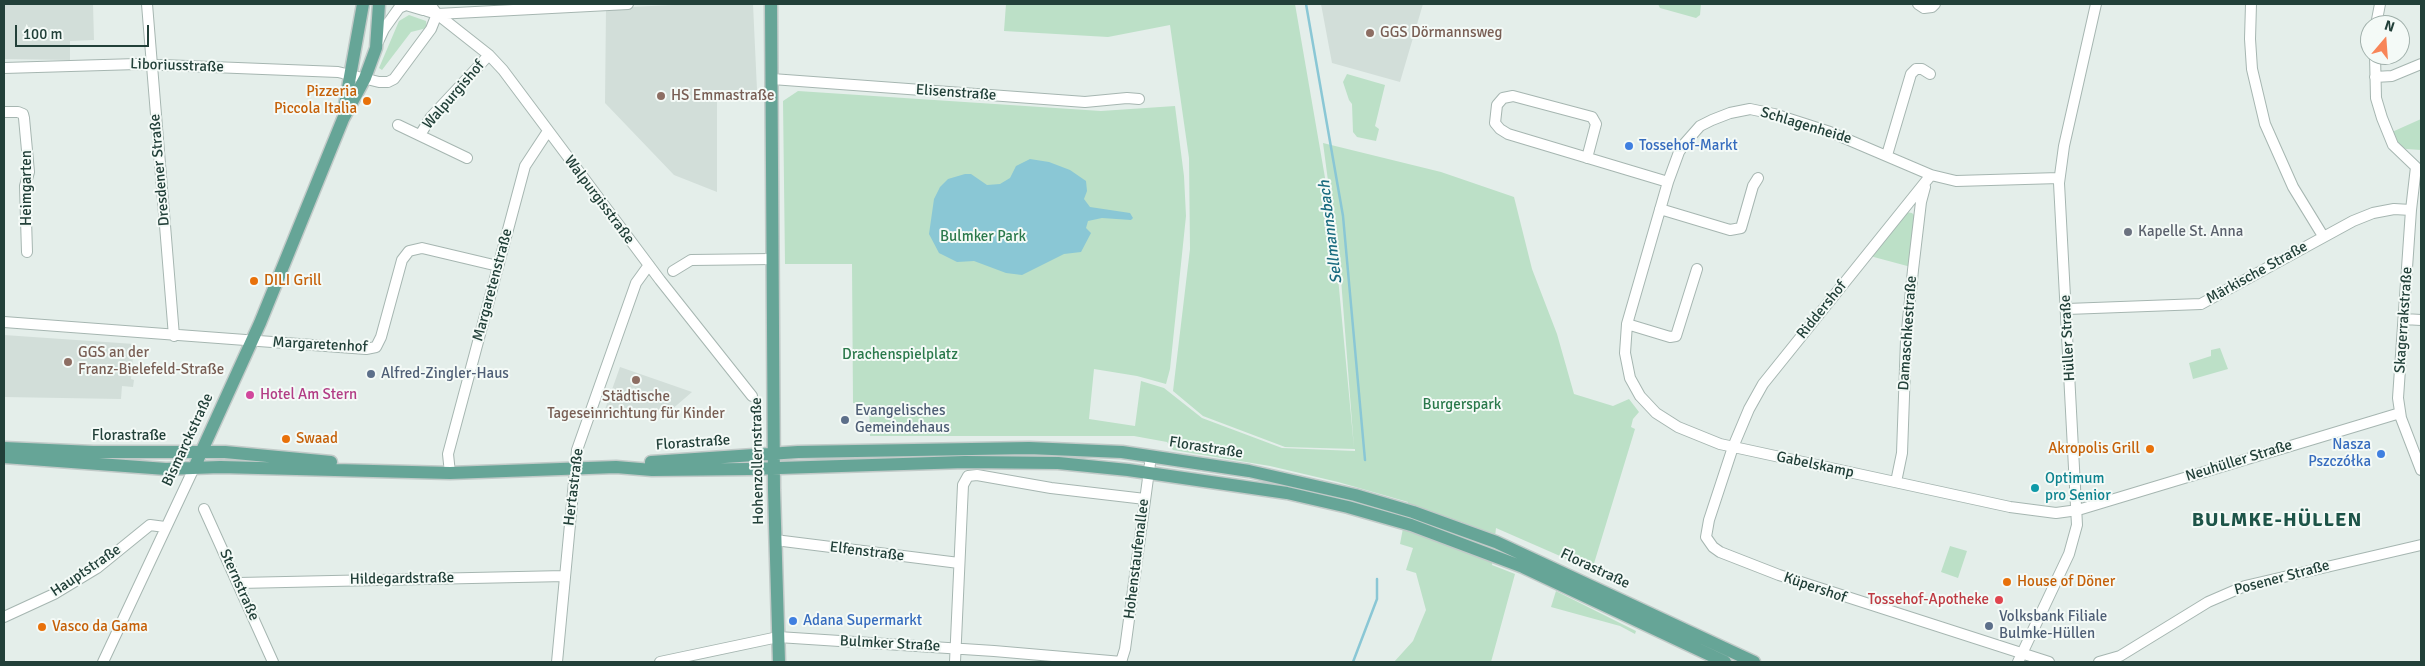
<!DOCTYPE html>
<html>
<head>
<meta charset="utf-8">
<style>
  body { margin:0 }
  #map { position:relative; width:2425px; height:666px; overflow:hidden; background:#e4eeea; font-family:Signika,sans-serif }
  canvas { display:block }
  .frame { position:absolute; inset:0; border:5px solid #224039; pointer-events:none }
  .north { position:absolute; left:2360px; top:15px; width:50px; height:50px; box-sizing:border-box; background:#f4faf7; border:1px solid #a0b0ab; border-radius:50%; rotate:18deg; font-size:14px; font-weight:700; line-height:20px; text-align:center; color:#224039 }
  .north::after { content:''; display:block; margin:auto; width:18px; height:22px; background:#f88558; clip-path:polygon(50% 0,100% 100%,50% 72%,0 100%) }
  .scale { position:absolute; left:15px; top:25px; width:134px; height:22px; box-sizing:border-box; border:2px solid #224039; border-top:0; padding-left:6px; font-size:15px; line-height:18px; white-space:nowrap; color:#224039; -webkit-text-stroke:4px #f4faf7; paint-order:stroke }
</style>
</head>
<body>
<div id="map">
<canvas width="2425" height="666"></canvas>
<div class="frame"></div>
<div class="north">N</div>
<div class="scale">100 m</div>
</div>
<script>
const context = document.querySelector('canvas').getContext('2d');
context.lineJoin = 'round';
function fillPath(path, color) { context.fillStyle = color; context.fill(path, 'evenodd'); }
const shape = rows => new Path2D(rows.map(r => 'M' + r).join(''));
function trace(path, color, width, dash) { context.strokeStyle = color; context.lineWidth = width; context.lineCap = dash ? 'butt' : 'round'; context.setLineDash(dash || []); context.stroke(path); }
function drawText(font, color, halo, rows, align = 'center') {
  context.font = font + ' Signika,sans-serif'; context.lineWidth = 4; context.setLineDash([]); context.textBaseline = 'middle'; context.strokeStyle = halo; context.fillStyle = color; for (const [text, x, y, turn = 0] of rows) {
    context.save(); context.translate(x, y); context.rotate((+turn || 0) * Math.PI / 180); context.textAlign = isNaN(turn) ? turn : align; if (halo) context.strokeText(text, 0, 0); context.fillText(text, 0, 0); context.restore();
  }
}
const built = shape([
  [4,4,93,4,94,40,70,41,70,60,4,59],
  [697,4,753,4,757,90,717,90,717,192,674,175,605,103,606,8],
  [1321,4,1423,4,1400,82,1332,63],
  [4,335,134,344,131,379,134,380,133,387,122,386,121,399,4,397],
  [620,367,692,392,670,411,604,412]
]);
const green = shape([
  [1006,4,1295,4,1333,224,1354,448,1341,279,1323,143,1441,172,1514,197,1532,269,1557,334,1574,394,1613,406,1629,399,1639,412,1633,419,1631,427,1635,429,1592,570,1496,528,1492,565,1515,574,1491,662,1394,662,1413,641,1426,610,1416,573,1406,570,1413,548,1400,544,1408,502,1338,482,1270,466,1173,450,1167,442,1134,436,870,436,869,406,853,403,852,264,785,264,783,101,798,91,1101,111,1175,106,1184,176,1186,216,1170,369,1166,384,1137,376,1094,369,1089,419,1135,426,1141,381,1164,388,1202,418,1282,448,1355,451,1355,449,1285,447,1203,416,1173,391,1190,249,1189,158,1170,25,1108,37,1004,31],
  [1658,4,1701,4,1700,15,1696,18,1660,8],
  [409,15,426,21,427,28,411,32,382,70,379,68,399,21],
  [1347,74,1385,85,1376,122,1375,126,1379,129,1376,141,1357,137,1353,132,1352,104,1349,100,1343,82],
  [2421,119,2421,150,2406,149,2398,144,2392,132],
  [1905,212,1912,213,1916,217,1911,267,1870,256],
  [2220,348,2228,369,2193,379,2189,363,2211,356,2211,350],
  [1950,546,1967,551,1958,578,1941,572],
  [1556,591,1636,631,1635,634,1620,626,1551,607]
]);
const water = shape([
  [1030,159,1049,162,1070,170,1086,181,1087,191,1084,199,1090,207,1130,213,1133,218,1131,220,1102,218,1088,221,1086,228,1091,233,1081,252,1064,254,1022,275,1006,273,974,261,957,262,939,253,929,234,934,199,940,187,948,179,965,174,971,174,987,185,1000,184,1010,178,1016,166]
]);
const stream = shape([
  [1306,4,1343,216,1365,460],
  [1353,662,1377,599,1377,579]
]);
const minor = shape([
  [147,4,174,336],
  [416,4,427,11,437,14,628,4],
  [430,4,437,14,489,55,503,70,660,280,752,396],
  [1918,4,1924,8,1932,7,1935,4],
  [2251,4,2250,39,2252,69,2265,124,2293,187,2323,236],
  [2376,25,2380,4],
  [378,42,384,29,399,8,406,5,423,10],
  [2375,55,2376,98,2382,118,2393,145,2416,167],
  [4,68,137,64,338,72,379,82,388,82,394,79,431,29,437,14],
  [2375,77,2392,76,2421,64],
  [772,79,1085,102,1127,98,1139,99],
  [4,112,18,112,23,114,24,118,29,172,25,186,27,252],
  [398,125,467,158],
  [420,135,431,117,489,55],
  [1887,155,1911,74,1916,69,1922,69,1930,74],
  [1587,158,1596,124,1592,117,1513,96,1503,98,1497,105,1495,123,1500,129,1508,134,1668,182],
  [2416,167,2411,210,2398,398,2401,418,2421,470],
  [1931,175,1763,384,1749,409,1733,447,1709,520,1706,537,1713,547,1720,552,1779,575,2049,662],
  [2059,178,1956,181,1931,175,1830,132,1774,114,1750,109,1730,113,1712,120,1700,126,1685,143,1679,152,1668,182,1627,324,1625,353,1630,378,1640,396,1656,413,1678,427,1720,444,2010,507,2056,513,2078,510,2400,413],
  [1660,209,1730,230,1741,228,1753,186,1758,178],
  [673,271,691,260,773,259],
  [2067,309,2201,304,2353,221,2373,213,2394,209,2411,210],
  [2404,319,2421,320],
  [4,322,366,349,376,347,381,337,402,260,409,251,422,248,498,266],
  [1627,324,1670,337,1676,336,1697,269],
  [450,473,448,454,525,166,548,131],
  [1896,482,1902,453,1906,340,1913,270,1921,202,1925,187],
  [204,509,273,662],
  [775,540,959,563],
  [239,583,565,576],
  [4,617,54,594,97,568,150,525,165,527],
  [103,662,194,468],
  [557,662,577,450,636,283,649,265],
  [660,662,778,637,994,651,1122,662],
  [955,662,963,485,968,476,977,475,1051,488,1145,499],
  [1121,662,1125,649,1151,456],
  [2018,662,2069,554,2077,525,2059,183,2064,146,2096,4],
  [2099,662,2120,656,2208,602,2245,586,2421,545]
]);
const major = shape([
  [771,4,774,490,779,662],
  [344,110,363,4],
  [4,448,93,452,225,452,331,462],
  [4,457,166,469,220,467,450,473,616,467,652,470,749,469,965,462,1058,463,1128,470,1287,493,1348,507,1411,525,1523,567,1725,662],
  [651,462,798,452,1029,448,1122,452,1249,471,1355,495,1413,512,1496,542,1754,662],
  [194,468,260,323,343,119,365,78,376,48,379,4]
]);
const markers = [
  [1370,33,5,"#8d6e63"],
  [661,96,5,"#8d6e63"],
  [367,101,5,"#e8710a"],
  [1629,146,5,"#3f7fe0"],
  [2128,232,5,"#6b7280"],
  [254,281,5,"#e8710a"],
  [68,362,5,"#8d6e63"],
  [371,374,5,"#5c6f8a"],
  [636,380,5,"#8d6e63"],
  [250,395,5,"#d1479c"],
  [845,420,5,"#5c6f8a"],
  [286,439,5,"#e8710a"],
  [2150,449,5,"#e8710a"],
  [2381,454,5,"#3f7fe0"],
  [2035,488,5,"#0f9aa8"],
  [2007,582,5,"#e8710a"],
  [1999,600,5,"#e0444e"],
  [793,621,5,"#3f7fe0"],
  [1989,626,5,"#5c6f8a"],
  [42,627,5,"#e8710a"]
];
const educationNames = [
  ["GGS Dörmannsweg",1380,33],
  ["HS Emmastraße",671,96],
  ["GGS an der",78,353],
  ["Franz-Bielefeld-Straße",78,370],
  ["Städtische",636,397,"center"],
  ["Tageseinrichtung für Kinder",636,414,"center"]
];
const streetNames = [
  ["Liboriusstraße",177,66,2],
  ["Elisenstraße",956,93,4],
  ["Walpurgishof",454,95,-49],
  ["Schlagenheide",1806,126,17],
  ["Dresdener Straße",160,170,-95],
  ["Heimgarten",27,188,-90],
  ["Walpurgisstraße",599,200,53],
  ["Märkische Straße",2257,273,-29],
  ["Margaretenstraße",493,285,-75],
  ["Riddershof",1822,310,-51],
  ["Skagerrakstraße",2404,320,-86],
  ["Damaschkestraße",1908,333,-86],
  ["Hüller Straße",2068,338,-93],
  ["Margaretenhof",320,345,3],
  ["Florastraße",129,436],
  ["Bismarckstraße",188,440,-65],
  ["Florastraße",693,443,-4],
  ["Florastraße",1206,448,9],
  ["Hohenzollernstraße",758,461,-91],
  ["Neuhüller Straße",2239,461,-17],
  ["Gabelskamp",1815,465,12],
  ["Hertastraße",574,487,-83],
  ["Elfenstraße",867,552,7],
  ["Hohenstaufenallee",1137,559,-83],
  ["Florastraße",1595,569,25],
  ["Hauptstraße",86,571,-34],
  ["Posener Straße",2282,578,-15],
  ["Hildegardstraße",402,579,-1],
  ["Sternstraße",239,585,66],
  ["Küpershof",1815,588,19],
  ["Bulmker Straße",890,644,3]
];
const foodNames = [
  ["Pizzeria",357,92,"right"],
  ["Piccola Italia",357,109,"right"],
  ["DILI Grill",264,281],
  ["Swaad",296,439],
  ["Akropolis Grill",2140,449,"right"],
  ["House of Döner",2017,582],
  ["Vasco da Gama",52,627]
];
const shopNames = [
  ["Tossehof-Markt",1639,146],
  ["Nasza",2371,445,"right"],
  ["Pszczółka",2371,462,"right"],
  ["Adana Supermarkt",803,621]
];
const worshipNames = [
  ["Kapelle St. Anna",2138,232]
];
const parkNames = [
  ["Bulmker Park",983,237],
  ["Drachenspielplatz",900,355],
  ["Burgerspark",1462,405]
];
const serviceNames = [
  ["Alfred-Zingler-Haus",381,374],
  ["Evangelisches",855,411],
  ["Gemeindehaus",855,428],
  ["Volksbank Filiale",1999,617],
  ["Bulmke-Hüllen",1999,634]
];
const hotelNames = [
  ["Hotel Am Stern",260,395]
];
const cultureNames = [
  ["Optimum",2045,479],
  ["pro Senior",2045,496]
];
const healthNames = [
  ["Tossehof-Apotheke",1989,600]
];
const waterNames = [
  ["Sellmannsbach",1331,232,-97]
];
const districtNames = [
  ["BULMKE-HÜLLEN",2277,521]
];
fillPath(built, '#d2ded9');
fillPath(green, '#bce0c7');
fillPath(water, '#8ac7d5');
trace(stream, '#8ac7d5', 2.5);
trace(minor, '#a6b6b1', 12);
trace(major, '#c1cac8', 15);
trace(minor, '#fff', 10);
trace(major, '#66a597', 12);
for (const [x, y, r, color] of markers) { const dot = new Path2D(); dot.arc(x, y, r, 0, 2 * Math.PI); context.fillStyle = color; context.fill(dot); trace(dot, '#f4faf7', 2); }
drawText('15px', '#785e54', '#f4faf7', educationNames, 'left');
drawText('15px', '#224039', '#f4faf7', streetNames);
drawText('15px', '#c56008', '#f4faf7', foodNames, 'left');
drawText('15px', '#366cbe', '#f4faf7', shopNames, 'left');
drawText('15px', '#5b616d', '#f4faf7', worshipNames, 'left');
drawText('15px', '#2a794b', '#f4faf7', parkNames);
drawText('15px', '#4e5e75', '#f4faf7', serviceNames, 'left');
drawText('15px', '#b23c85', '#f4faf7', hotelNames, 'left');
drawText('15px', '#0d838f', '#f4faf7', cultureNames, 'left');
drawText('15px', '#be3a42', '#f4faf7', healthNames, 'right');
drawText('italic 16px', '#196b7f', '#f4faf7', waterNames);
context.letterSpacing = '1px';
drawText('bold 20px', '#1d5448', '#f4faf7', districtNames);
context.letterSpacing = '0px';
</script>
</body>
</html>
